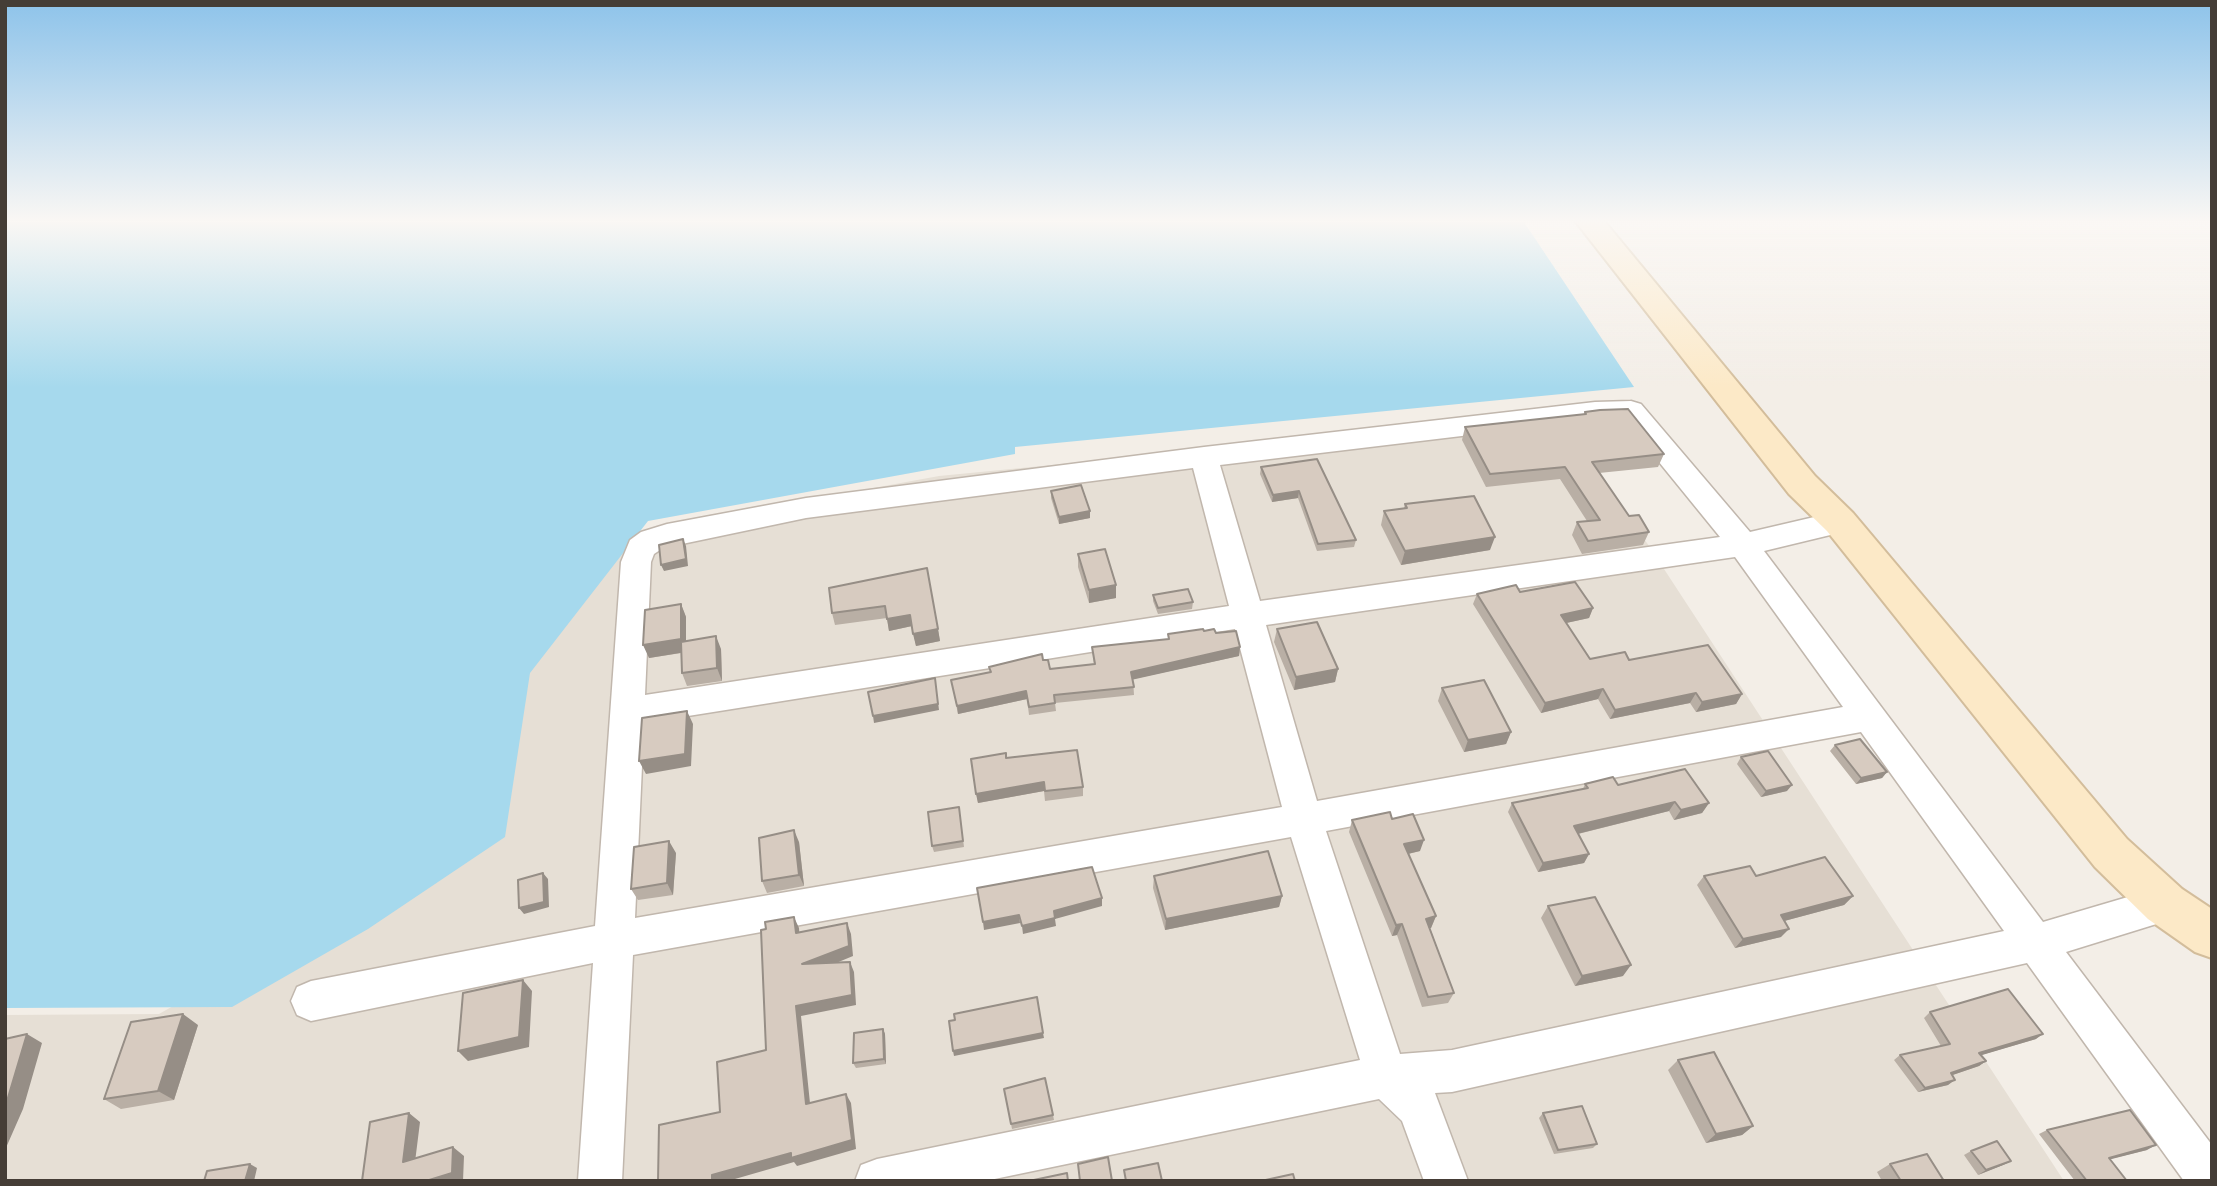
<!DOCTYPE html>
<html>
<head>
<meta charset="utf-8">
<style>
  body { margin:0 }
  #map { position:relative; width:2217px; height:1186px; overflow:hidden; background:#f3eee7; font-family:Karla,sans-serif }
  canvas { display:block }
  .frame { position:absolute; inset:0; border:7px solid #453d36; pointer-events:none }
</style>
</head>
<body>
<div id="map">
<canvas width="2217" height="1186"></canvas>
<div class="frame"></div>
</div>
<script>
const context = document.querySelector('canvas').getContext('2d');
context.lineJoin = 'round';
function fillPath(path, color) { context.fillStyle = color; context.fill(path, 'evenodd'); }
const shape = rows => new Path2D(rows.map(r => 'M' + r).join(''));
function trace(path, color, width, dash) { context.strokeStyle = color; context.lineWidth = width; context.lineCap = dash ? 'butt' : 'round'; context.setLineDash(dash || []); context.stroke(path); }
const residential = shape([
  [1546,417,1647,543,2064,1181,5,1181,5,1015,159,1014,292,939,579,542,939,476]
]);
const water = shape([
  [5,222,1524,222,1634,387,1015,447,1015,454,648,521,530,673,505,837,368,929,232,1007,5,1008]
]);
const street = shape([
  [1631,401,1641,404,1750,532,1840,511,1851,514,1855,522,1851,530,1764,551,2043,922,2165,886,2179,891,2184,904,2179,917,2066,952,2212,1145,2212,1181,2184,1181,2027,963,1452,1092,1435,1093,1468,1181,1424,1181,1402,1121,1379,1099,985,1181,855,1181,861,1165,877,1159,1360,1060,1291,837,633,955,622,1181,578,1181,593,963,311,1021,297,1015,291,1001,297,987,311,981,595,926,621,562,630,540,641,532,667,524,806,498,1204,447,1595,402,1631,401],
  [1624,419,1720,537,1260,601,1220,465,1595,420,1624,419],
  [1193,468,1229,606,645,695,651,562,654,554,663,548,806,518,1193,468],
  [1735,557,1843,707,1317,801,1266,625,1735,557],
  [1235,629,1282,807,635,918,644,723,1235,629],
  [1861,732,2004,931,1452,1050,1400,1054,1326,831,1861,732]
]);
const secondary = shape([
  [1576,222,1605,222,1815,476,1853,513,2127,839,2182,889,2212,909,2212,958,2195,952,2148,919,2095,867,1827,531,1789,494,1576,222]
]);
const wall = shape([
  [1585,412,1664,454,1658,467,1599,473,1629,516,1649,532,1643,545,1582,554,1572,535,1577,522,1587,521,1560,479,1486,487,1462,440,1465,427,1584,414],
  [1317,459,1356,540,1354,547,1317,551,1298,498,1272,502,1260,474,1261,467],
  [1051,491,1090,518,1059,524,1051,498],
  [1405,504,1490,550,1401,565,1381,525,1384,511,1404,508],
  [1078,554,1116,598,1089,603,1078,567],
  [927,568,940,641,916,646,912,626,889,631,887,618,835,625,832,613],
  [1520,592,1593,608,1589,618,1566,623,1590,659,1629,660,1742,694,1736,704,1696,712,1690,703,1610,719,1598,699,1541,713,1473,604,1477,594],
  [1153,595,1193,602,1192,609,1158,614,1153,601],
  [681,604,686,617,686,641,721,649,722,681,687,686,682,673,681,653,649,658],
  [1277,629,1338,669,1335,682,1294,690,1274,642],
  [1204,631,1216,633,1240,647,1239,656,1133,679,1134,695,1055,703,1056,711,1029,715,1027,699,958,714,951,680,990,672,989,667,1043,660,1050,669,1094,664,1092,647,1168,639,1168,634],
  [1442,688,1511,732,1506,744,1464,752,1438,701],
  [1835,745,1887,772,1882,778,1856,784,1830,751],
  [1741,757,1787,791,1761,797,1737,764],
  [1006,758,1083,787,1083,796,1045,801,1044,791,978,803,971,759],
  [1585,784,1618,785,1709,803,1702,813,1674,820,1669,811,1578,834,1589,854,1584,863,1538,872,1508,812,1512,803,1583,789],
  [959,807,964,847,934,852,932,846],
  [1392,819,1420,851,1408,854,1436,916,1431,928,1430,928,1454,993,1448,1003,1422,1007,1397,935,1392,936,1349,832,1352,820],
  [799,842,804,886,767,893,762,881],
  [676,853,673,895,638,900,631,889],
  [1154,876,1282,896,1279,907,1165,930,1153,888],
  [1704,876,1756,876,1853,896,1844,905,1784,921,1781,937,1735,948,1697,885],
  [1548,906,1623,976,1575,986,1541,918],
  [1930,1012,2036,1039,1981,1055,1986,1061,1979,1066,1952,1075,1948,1085,1918,1092,1894,1060,1900,1055,1941,1046,1924,1018],
  [198,1025,174,1100,121,1109,104,1099],
  [883,1029,885,1034,886,1064,856,1068,853,1063],
  [1678,1060,1753,1126,1742,1135,1706,1143,1668,1070],
  [1004,1089,1053,1115,1054,1120,1012,1129],
  [1543,1113,1597,1144,1593,1148,1554,1154,1539,1118],
  [2047,1130,2147,1150,2110,1159,2127,1181,2075,1181,2039,1134],
  [1971,1151,2011,1161,2003,1165,1978,1175,1964,1155],
  [1890,1164,1944,1181,1882,1181,1877,1172]
]);
const shadedWall = shape([
  [1299,491,1298,498,1272,502,1273,495],
  [1090,511,1090,518,1059,524,1059,517],
  [1495,537,1490,550,1401,565,1405,551],
  [683,539,686,546,688,566,664,571,661,565],
  [1116,585,1116,598,1089,603,1089,590],
  [681,604,686,617,686,652,649,658,643,645],
  [1593,608,1589,618,1557,625,1561,615],
  [910,615,912,626,889,631,887,619],
  [938,629,940,641,916,646,913,634],
  [716,636,721,649,722,681,717,668],
  [1240,647,1239,656,1131,680,1131,672],
  [1338,669,1335,682,1294,690,1296,677],
  [935,678,939,710,874,723,873,716],
  [1603,689,1598,699,1541,713,1545,703],
  [1026,691,1027,699,958,714,957,706],
  [1696,693,1690,703,1610,719,1615,710],
  [1742,694,1736,704,1696,712,1702,702],
  [687,711,693,724,691,766,646,774,639,761],
  [1511,732,1506,744,1464,752,1468,740],
  [1887,772,1882,778,1856,784,1861,778],
  [1044,782,1044,791,978,803,976,794],
  [1792,785,1787,791,1761,797,1766,791],
  [1675,802,1669,811,1569,836,1574,826],
  [1709,803,1702,813,1674,820,1681,810],
  [794,830,799,842,804,886,799,875],
  [1424,840,1420,851,1399,856,1404,844],
  [669,841,676,853,673,895,667,883],
  [1589,854,1584,863,1538,872,1543,863],
  [543,873,548,879,549,907,524,914,519,908],
  [1282,896,1279,907,1165,930,1166,919],
  [1853,896,1844,905,1773,924,1781,915],
  [1102,898,1102,906,1055,919,1056,926,1023,934,1022,926,1054,911],
  [1019,915,1020,923,984,930,983,922],
  [1436,916,1431,928,1421,930,1426,919],
  [794,917,799,928,800,944,796,933],
  [847,923,851,934,853,956,807,975,802,964],
  [1402,924,1397,935,1392,936,1396,925],
  [1789,929,1781,937,1735,948,1743,939],
  [850,962,854,972,856,1005,801,1016,811,1113,806,1104,796,1006],
  [1631,965,1623,976,1575,986,1582,976],
  [523,980,532,991,529,1047,468,1061,458,1051],
  [183,1014,198,1025,174,1100,158,1091],
  [883,1029,885,1034,886,1064,884,1059],
  [1043,1033,1044,1038,954,1056,953,1051],
  [27,1034,42,1043,23,1109,5,1150,5,1105],
  [2043,1034,2036,1039,1972,1058,1979,1053],
  [1986,1061,1979,1066,1944,1078,1951,1073],
  [1955,1080,1948,1085,1918,1092,1925,1088],
  [846,1094,851,1103,856,1149,797,1166,794,1162,728,1181,712,1181,712,1175],
  [409,1113,420,1122,414,1170,403,1162],
  [1753,1126,1742,1135,1706,1143,1716,1134],
  [2156,1145,2147,1150,2100,1162,2109,1158],
  [453,1147,464,1156,463,1181,426,1181],
  [2011,1161,2003,1165,1978,1175,1986,1170],
  [250,1164,257,1168,254,1181,245,1181]
]);
const building = shape([
  [1628,409,1664,454,1592,462,1629,516,1639,515,1649,532,1588,541,1577,522,1600,520,1565,467,1490,474,1465,427,1586,414,1585,412,1600,410,1628,409],
  [1317,459,1356,540,1318,544,1299,491,1273,495,1261,467,1317,459],
  [1081,485,1090,511,1059,517,1051,491,1081,485],
  [1474,496,1495,537,1405,551,1384,511,1407,508,1405,504,1474,496],
  [683,539,686,559,661,565,659,545,683,539],
  [1105,549,1116,585,1089,590,1078,554,1105,549],
  [927,568,938,629,913,634,910,615,887,619,885,606,832,613,829,588,927,568],
  [1575,582,1593,608,1561,615,1590,659,1625,652,1629,660,1708,645,1742,694,1702,702,1696,693,1615,710,1603,689,1545,703,1477,594,1516,585,1520,592,1575,582],
  [1188,589,1193,602,1158,608,1153,595,1188,589],
  [681,604,681,639,643,645,645,610,681,604],
  [1317,622,1338,669,1296,677,1277,629,1317,622],
  [1203,629,1204,631,1214,629,1216,633,1236,631,1240,647,1131,672,1134,687,1054,695,1055,703,1029,707,1026,691,957,706,951,680,991,672,989,667,1042,654,1043,660,1048,660,1050,669,1095,664,1092,647,1169,639,1168,634,1203,629],
  [716,636,717,668,682,673,681,642,716,636],
  [935,678,938,704,873,716,868,692,935,678],
  [1484,680,1511,732,1468,740,1442,688,1484,680],
  [687,711,685,754,639,761,642,718,687,711],
  [1860,739,1887,772,1861,778,1835,745,1860,739],
  [1077,750,1083,787,1045,791,1044,782,976,794,971,759,1006,753,1006,758,1077,750],
  [1768,751,1792,785,1766,791,1741,757,1768,751],
  [1685,769,1709,803,1681,810,1675,802,1574,826,1589,854,1543,863,1512,803,1588,788,1585,784,1613,777,1618,785,1685,769],
  [959,807,963,841,932,846,928,812,959,807],
  [1390,812,1392,819,1413,814,1424,840,1404,844,1436,916,1426,919,1454,993,1428,997,1402,924,1396,925,1352,820,1390,812],
  [794,830,799,875,762,881,759,838,794,830],
  [669,841,667,883,631,889,634,847,669,841],
  [1268,851,1282,896,1166,919,1154,876,1268,851],
  [1825,857,1853,896,1781,915,1789,929,1743,939,1704,876,1750,866,1756,876,1825,857],
  [1092,867,1102,898,1054,911,1055,918,1022,926,1019,915,983,922,977,888,1092,867],
  [543,873,544,902,519,908,518,880,543,873],
  [1595,897,1631,965,1582,976,1548,906,1595,897],
  [794,917,796,933,847,923,849,946,802,964,850,962,852,995,796,1006,806,1104,846,1094,852,1140,791,1158,791,1153,712,1175,712,1181,658,1181,659,1125,720,1112,717,1062,766,1050,761,930,766,929,765,922,794,917],
  [523,980,519,1037,458,1051,463,993,523,980],
  [2008,989,2043,1034,1979,1053,1986,1061,1951,1073,1955,1080,1925,1088,1900,1055,1950,1044,1930,1012,2008,989],
  [1037,997,1043,1033,953,1051,949,1021,955,1020,954,1014,1037,997],
  [183,1014,158,1091,104,1099,131,1022,183,1014],
  [883,1029,884,1059,853,1063,854,1033,883,1029],
  [27,1034,7,1101,5,1105,5,1039,27,1034],
  [1714,1052,1753,1126,1716,1134,1678,1060,1714,1052],
  [1045,1078,1053,1115,1011,1124,1004,1089,1045,1078],
  [1582,1106,1597,1144,1558,1150,1543,1113,1582,1106],
  [2130,1110,2156,1145,2109,1158,2127,1181,2087,1181,2047,1130,2130,1110],
  [409,1113,403,1162,453,1147,452,1173,426,1181,362,1181,370,1122,409,1113],
  [1997,1141,2011,1161,1986,1170,1971,1151,1997,1141],
  [1927,1154,1944,1181,1901,1181,1890,1164,1927,1154],
  [1108,1157,1112,1181,1080,1181,1078,1164,1108,1157],
  [1158,1163,1162,1181,1126,1181,1124,1170,1158,1163],
  [250,1164,245,1181,204,1181,207,1171,250,1164],
  [1067,1173,1068,1181,1029,1181,1067,1173],
  [1293,1174,1295,1181,1261,1181,1293,1174]
]);
fillPath(residential, '#e6dfd5');
fillPath(water, '#a6d9ed');
trace(street, '#c1b7ad', 3);
trace(secondary, '#d3bd9b', 4);
fillPath(street, '#fff');
fillPath(secondary, '#fce9c7');
fillPath(wall, '#b9afa5');
fillPath(shadedWall, '#968e86');
fillPath(building, '#d7cbc0');
trace(building, '#968e86', 2);
const sky = context.createLinearGradient(0, 0, 0, 388);
sky.addColorStop(0, '#8dc3ea');
sky.addColorStop(0.57, '#faf7f4');
sky.addColorStop(1, '#faf7f400');
context.fillStyle = sky;
context.fillRect(0, 0, 2217, 388);
</script>
</body>
</html>
